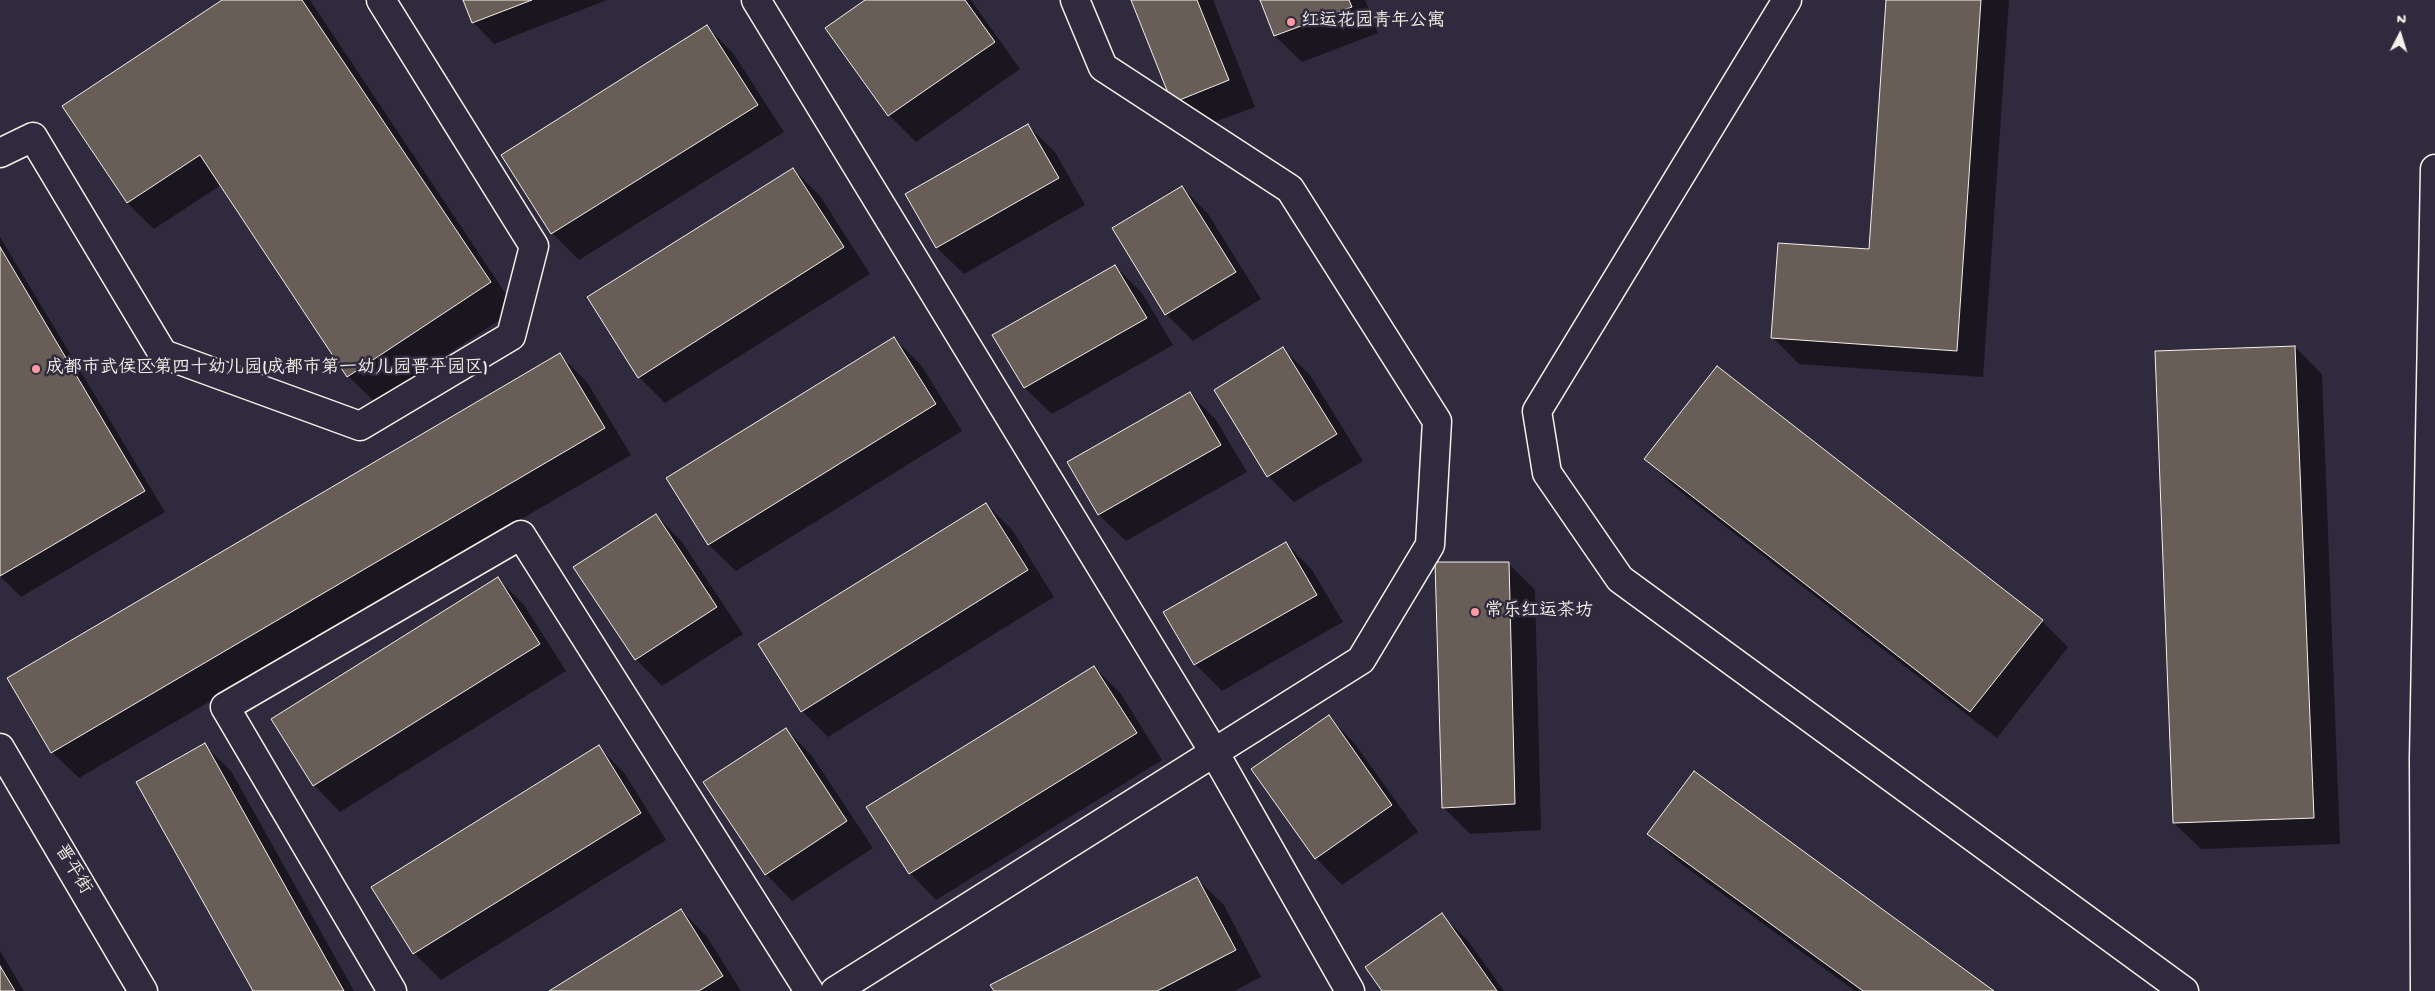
<!DOCTYPE html>
<html>
<head>
<meta charset="utf-8">
<style>
  body { margin:0 }
  #map { position:relative; width:2435px; height:991px; overflow:hidden; background:#2f2a3d; font-family:"Gochi Hand",sans-serif }
  canvas { display:block }
  .north { position:absolute; left:2375px; top:10px; width:50px; height:50px; -webkit-text-stroke:4px #2f2a3d; paint-order:stroke; rotate:5deg; font-size:14px; font-weight:700; line-height:20px; text-align:center; color:#f4f1e8 }
  .north::after { content:''; display:block; margin:auto; width:18px; height:22px; background:#f4f1e8; clip-path:polygon(50% 0,100% 100%,50% 72%,0 100%) }
</style>
</head>
<body>
<div id="map">
<canvas width="2435" height="991"></canvas>
<div class="north">N</div>
</div>
<script>
const context = document.querySelector('canvas').getContext('2d');
context.lineJoin = 'round';
function fillPath(path, color) { context.fillStyle = color; context.fill(path, 'evenodd'); }
const shape = rows => new Path2D(rows.map(r => 'M' + r).join(''));
function trace(path, color, width, dash) { context.strokeStyle = color; context.lineWidth = width; context.lineCap = dash ? 'butt' : 'round'; context.setLineDash(dash || []); context.stroke(path); }
function drawText(font, color, halo, rows, align = 'center') {
  context.font = font + ' "Gochi Hand","LXGW WenKai TC",sans-serif'; context.lineWidth = 5; context.setLineDash([]); context.textBaseline = 'middle'; context.strokeStyle = halo; context.fillStyle = color; for (const [text, x, y, turn = 0] of rows) {
    context.save(); context.translate(x, y); context.rotate((+turn || 0) * Math.PI / 180); context.textAlign = isNaN(turn) ? turn : align; if (halo) context.strokeText(text, 0, 0); context.fillText(text, 0, 0); context.restore();
  }
}
const shadow = shape([
  [224,0,310,0,516,309,375,402,348,376,221,185,154,229,127,203],
  [464,0,607,0,494,44,473,22],
  [867,0,971,0,1020,69,916,142,889,115],
  [1132,0,1213,0,1255,107,1199,128,1173,102],
  [1261,0,1365,0,1378,33,1302,62,1275,36],
  [1887,0,2009,0,1983,377,1799,364,1773,338,1870,251],
  [707,27,733,53,784,132,579,260,552,233,502,155],
  [1028,126,1055,152,1085,205,964,274,937,248,907,195],
  [793,169,820,196,870,274,665,403,639,377],
  [1182,187,1208,214,1261,299,1193,341,1166,314,1114,229],
  [0,237,165,512,21,597,0,576],
  [1115,266,1142,293,1173,345,1052,414,1025,388,994,335],
  [894,338,921,365,962,431,736,571,709,545,668,478],
  [2295,347,2322,374,2340,844,2201,849,2174,823],
  [1283,349,1310,375,1363,461,1294,502,1268,476],
  [560,355,587,382,631,455,79,778,52,752],
  [1190,393,1216,420,1247,472,1126,541,1099,515,1069,462],
  [1646,459,2042,621,2068,647,1997,738,1672,485],
  [986,504,1013,531,1054,597,828,737,802,711],
  [656,515,682,542,743,634,662,686,636,659],
  [1286,543,1312,570,1343,622,1222,691,1195,664,1164,612],
  [1508,563,1535,590,1541,830,1470,834,1444,808],
  [498,579,524,605,566,671,340,812,314,785],
  [1094,667,1121,694,1162,760,936,900,910,873],
  [1329,717,1355,744,1418,832,1342,885,1316,858],
  [786,729,812,756,873,848,792,901,766,874],
  [204,745,231,771,354,991,254,991],
  [599,747,625,774,666,840,441,980,414,953,373,888],
  [1649,834,1992,991,1855,991,1676,860],
  [1197,879,1224,905,1261,977,1234,991,995,991],
  [681,910,707,937,741,991,551,991],
  [1442,915,1469,942,1504,991,1383,991],
  [0,951,24,991,0,991]
]);
const building = shape([
  [222,0,302,0,491,282,347,377,200,155,127,203,62,106,222,0],
  [463,0,532,0,472,23,463,0],
  [865,0,965,0,995,42,888,116,825,28,865,0],
  [1131,0,1197,0,1229,80,1172,103,1131,0],
  [1260,0,1349,0,1352,7,1274,36,1260,0],
  [1886,0,1981,0,1957,351,1771,338,1778,243,1869,249,1886,0],
  [707,25,758,105,551,234,501,155,707,25],
  [1028,124,1059,178,936,248,905,194,1028,124],
  [793,168,844,247,638,378,587,297,793,168],
  [1182,186,1236,272,1165,315,1112,228,1182,186],
  [0,247,145,491,0,576,0,247],
  [1115,265,1147,318,1024,388,992,335,1115,265],
  [894,337,936,404,708,545,666,478,894,337],
  [2295,346,2314,818,2173,823,2155,351,2295,346],
  [1283,347,1337,434,1267,477,1214,390,1283,347],
  [560,353,605,428,51,753,7,678,560,353],
  [1717,366,2043,620,1970,712,1644,459,1717,366],
  [1190,392,1221,445,1098,515,1067,462,1190,392],
  [986,503,1028,570,801,712,758,644,986,503],
  [656,514,717,607,635,660,573,567,656,514],
  [1286,542,1317,595,1194,665,1163,612,1286,542],
  [1435,562,1509,562,1515,804,1442,808,1435,562],
  [498,577,540,644,313,786,271,719,498,577],
  [1094,666,1137,733,909,874,866,807,1094,666],
  [1329,715,1392,805,1315,859,1251,769,1329,715],
  [786,728,847,821,765,875,703,782,786,728],
  [205,743,344,991,253,991,136,782,205,743],
  [599,745,641,813,413,954,371,887,599,745],
  [1694,771,1994,991,1863,991,1647,834,1694,771],
  [1197,877,1236,950,1157,991,994,991,990,985,1197,877],
  [681,909,723,976,699,991,549,991,681,909],
  [1442,913,1497,991,1382,991,1365,967,1442,913],
  [0,966,15,991,0,991,0,966]
]);
const minor = shape([
  [756,0,1214,752,1350,991],
  [1787,0,1537,411,1547,473,1620,579,2184,991],
  [0,153,33,137,163,354,360,426,511,336,534,246,381,0],
  [0,748,143,991],
  [392,991,225,707,521,535,809,991],
  [835,991,1361,660,1430,545,1437,421,1290,189,1103,67,1075,0]
]);
const major = shape([
  [2425,991,2424,758,2435,169]
]);
const markers = [
  [1291,22,5,"#ff9aa2"],
  [36,369,5,"#ff9aa2"],
  [1475,612,5,"#ff9aa2"]
];
const poiNames = [
  ["红运花园青年公寓",1301,22],
  ["成都市武侯区第四十幼儿园(成都市第一幼儿园晋平园区)",46,369],
  ["常乐红运茶坊",1485,612]
];
const streetNames = [
  ["晋平街",72,870,59]
];
fillPath(shadow, '#0007');
fillPath(building, '#695d58');
trace(building, '#f4f1e8', 1);
trace(minor, '#f4f1e8', 31);
trace(major, '#f4f1e8', 31);
trace(minor, '#2f2a3d', 28);
trace(major, '#2f2a3d', 28);
for (const [x, y, r, color] of markers) { const dot = new Path2D(); dot.arc(x, y, r, 0, 2 * Math.PI); context.fillStyle = color; context.fill(dot); trace(dot, '#2f2a3d', 2); }
drawText('18px', '#f4f1e8', '#2f2a3d', poiNames, 'left');
drawText('18px', '#f4f1e8', '#2f2a3d', streetNames);
</script>
</body>
</html>
